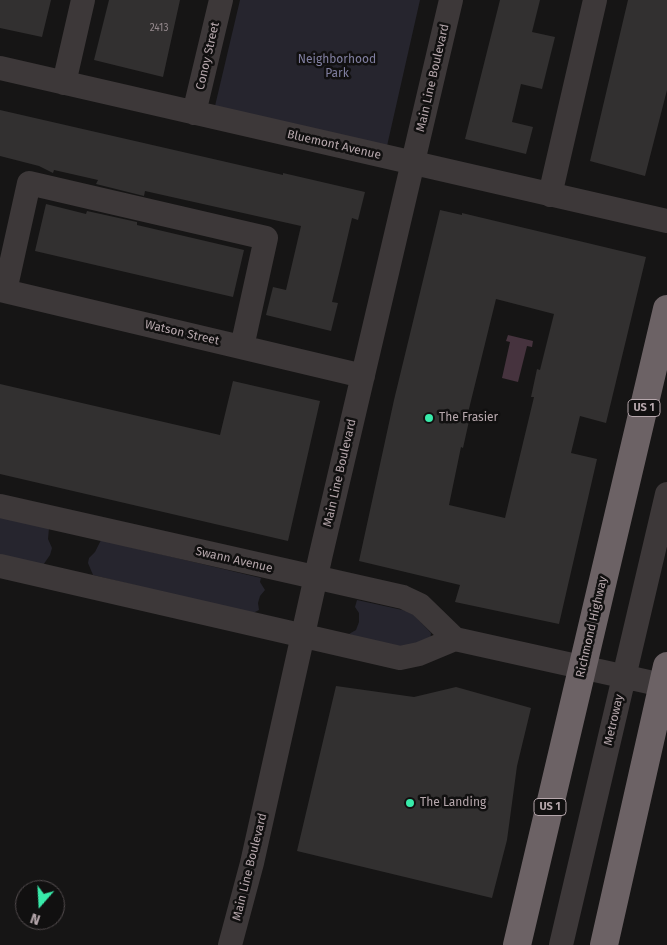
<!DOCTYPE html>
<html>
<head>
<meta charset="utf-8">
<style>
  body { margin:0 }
  #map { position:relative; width:667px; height:945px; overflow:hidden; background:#161515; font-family:"Fira Sans",sans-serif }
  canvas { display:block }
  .north { position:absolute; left:15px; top:880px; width:50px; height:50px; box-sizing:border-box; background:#111010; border:1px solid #534c4e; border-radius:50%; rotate:199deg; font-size:14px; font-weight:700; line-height:20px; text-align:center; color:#b6a7ac }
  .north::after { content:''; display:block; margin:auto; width:18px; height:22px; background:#38ebaa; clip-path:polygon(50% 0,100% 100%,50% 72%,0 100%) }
</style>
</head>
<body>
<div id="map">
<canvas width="667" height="945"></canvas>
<div class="north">N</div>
</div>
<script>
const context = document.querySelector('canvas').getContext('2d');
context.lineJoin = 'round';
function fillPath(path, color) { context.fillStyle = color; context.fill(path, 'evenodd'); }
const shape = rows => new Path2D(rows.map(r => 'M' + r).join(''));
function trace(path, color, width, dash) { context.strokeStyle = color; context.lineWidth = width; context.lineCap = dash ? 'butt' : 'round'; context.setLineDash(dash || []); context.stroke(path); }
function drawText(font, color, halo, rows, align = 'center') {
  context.font = font + ' "Fira Sans",sans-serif'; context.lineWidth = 5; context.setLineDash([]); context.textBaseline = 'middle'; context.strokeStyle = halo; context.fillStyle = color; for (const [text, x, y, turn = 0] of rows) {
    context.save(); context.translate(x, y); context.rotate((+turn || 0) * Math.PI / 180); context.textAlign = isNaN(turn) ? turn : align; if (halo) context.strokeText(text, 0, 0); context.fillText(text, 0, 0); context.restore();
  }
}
const green = shape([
  [240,0,420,0,387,146,215,106],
  [0,517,49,528,48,539,52,548,50,555,39,571,0,562],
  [101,540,261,578,260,582,265,590,260,596,258,603,259,610,251,614,93,575,88,563,89,558,95,552],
  [357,600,407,611,414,615,431,633,430,640,406,654,349,634,356,630,359,622,359,613,355,607]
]);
const water = shape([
  [508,335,533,341,532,347,527,346,518,382,502,378,510,342,506,341]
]);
const building = shape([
  [0,0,51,0,42,37,0,28],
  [109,0,180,0,163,77,94,60],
  [500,0,540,0,532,32,555,37,542,89,521,84,512,122,533,127,526,154,465,139],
  [628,0,667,0,667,90,645,176,590,161],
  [0,110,283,175,283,173,365,192,358,220,352,218,342,261,332,302,338,303,331,331,266,315,273,287,286,290,301,226,145,191,144,196,96,184,98,180,54,170,53,173,39,166,0,156],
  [46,204,86,214,87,211,137,222,137,225,244,250,233,297,35,251],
  [440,210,462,215,462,213,646,257,606,423,580,416,571,453,597,459,559,624,455,602,460,585,359,561,394,400],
  [496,299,554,314,540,370,537,369,531,397,534,397,505,518,449,505,461,447,463,448,469,421,466,421],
  [233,381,320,401,288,541,0,474,0,384,220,435],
  [336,686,414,697,456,687,531,708,517,766,507,840,492,898,297,851]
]);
const minor = shape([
  [0,68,667,221],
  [64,83,83,0],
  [194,113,221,0],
  [550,195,595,0],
  [0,290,363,376],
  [5,291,29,183,266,238,242,347],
  [0,506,403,597,420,605,455,639,667,686],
  [0,566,400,658,419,654,455,639],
  [230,945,252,863,321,554,451,0],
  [561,945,667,494]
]);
const highway = shape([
  [517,945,667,309],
  [604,945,667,666]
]);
const markers = [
  [429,418,5,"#38ebaa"],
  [410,803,5,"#38ebaa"]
];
const numberNames = [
  ["2413",159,28]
];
const shields = [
  [644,408,32],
  [550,807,32]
];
const shieldNames = [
  ["US 1",644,408],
  ["US 1",550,807]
];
const streetNames = [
  ["Conoy Street",208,56,-77],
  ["Main Line Boulevard",433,78,-77],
  ["Bluemont Avenue",334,145,13],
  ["Watson Street",182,333,13],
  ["Main Line Boulevard",340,473,-77],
  ["Swann Avenue",234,560,13],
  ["Richmond Highway",592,627,-77],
  ["Metroway",614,720,-77],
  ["Main Line Boulevard",250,867,-76]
];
const parkNames = [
  ["Neighborhood",337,60],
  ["Park",337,74]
];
const poiNames = [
  ["The Frasier",439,418],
  ["The Landing",420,803]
];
fillPath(green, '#26252e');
fillPath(water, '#46333e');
fillPath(building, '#323030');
trace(minor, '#3d3839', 24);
trace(highway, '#6c6265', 28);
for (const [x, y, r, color] of markers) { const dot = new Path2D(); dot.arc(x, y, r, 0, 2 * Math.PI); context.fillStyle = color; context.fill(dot); trace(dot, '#111010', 2); }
drawText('10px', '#95898d', null, numberNames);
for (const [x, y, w] of shields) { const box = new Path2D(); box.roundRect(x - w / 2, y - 8.5, w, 17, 4); context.fillStyle = '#111010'; context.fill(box); trace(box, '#b6a7ac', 1); }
drawText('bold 11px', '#b6a7ac', null, shieldNames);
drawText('12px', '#b6a7ac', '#111010', streetNames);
drawText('12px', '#807fa0', '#111010', parkNames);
drawText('12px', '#b6a7ac', '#111010', poiNames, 'left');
</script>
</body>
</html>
